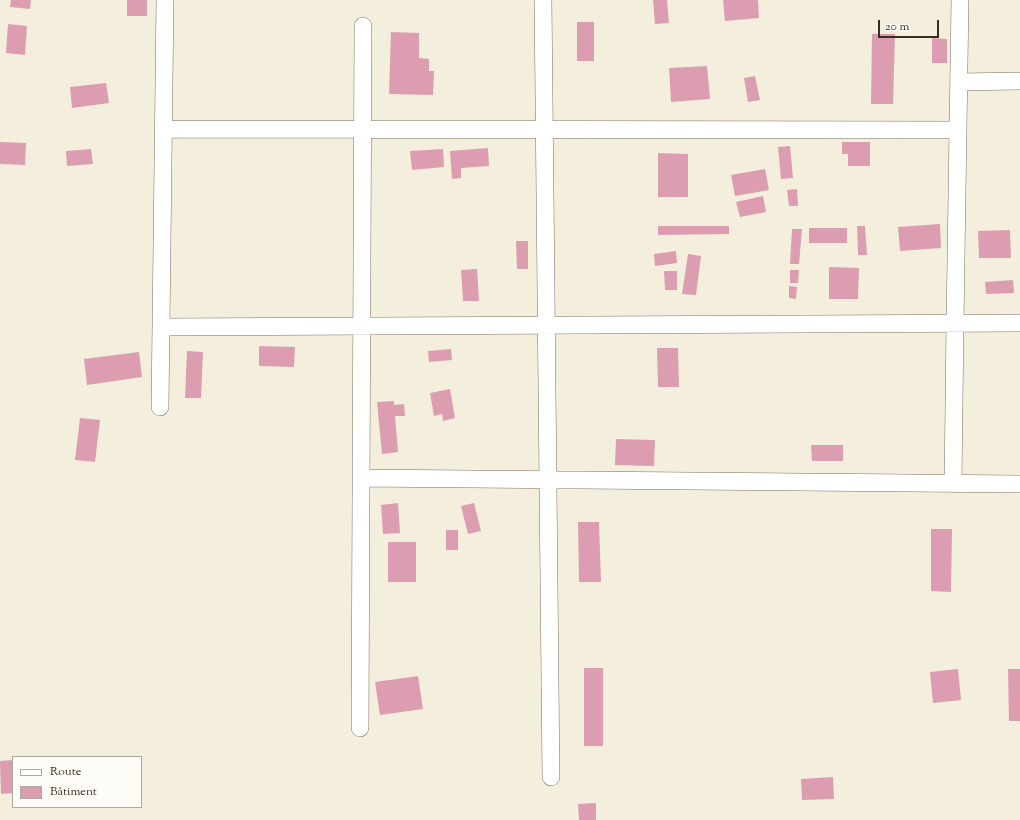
<!DOCTYPE html>
<html>
<head>
<meta charset="utf-8">
<style>
  body { margin:0 }
  #map { position:relative; width:1020px; height:820px; overflow:hidden; background:#f4efdc; font-family:"Sorts Mill Goudy",serif }
  canvas { display:block }
  .legend { position:absolute; left:12px; top:756px; width:130px; height:52px; box-sizing:border-box; background:#fdfcf7; border:1px solid #afa8a0; margin:0; padding:5px 7px; list-style:none; font-size:12px; color:#3b2a1e }
  .legend li { display:flex; align-items:center; gap:8px; height:20px }
  .legend b { width:20px; border:1px solid #afa8a0 }
  .scale { position:absolute; left:878px; top:20px; width:61px; height:18px; box-sizing:border-box; border:2px solid #3b2a1e; border-top:0; padding-left:5px; font-size:12px; line-height:14px; white-space:nowrap; color:#3b2a1e; -webkit-text-stroke:3px #fdfcf7; paint-order:stroke }
</style>
</head>
<body>
<div id="map">
<canvas width="1020" height="820"></canvas>
<ul class="legend">
<li><b style="height:5px;background:#fff"></b>Route</li>
<li><b style="height:11px;background:#dc9db0"></b>Bâtiment</li>
</ul>
<div class="scale">20 m</div>
</div>
<script>
const context = document.querySelector('canvas').getContext('2d');
context.lineJoin = 'round';
function fillPath(path, color) { context.fillStyle = color; context.fill(path, 'evenodd'); }
const shape = rows => new Path2D(rows.map(r => 'M' + r).join(''));
function trace(path, color, width, dash) { context.strokeStyle = color; context.lineWidth = width; context.lineCap = dash ? 'butt' : 'round'; context.setLineDash(dash || []); context.stroke(path); }
const building = shape([
  [11,0,31,0,30,9,10,7],
  [127,0,147,0,147,16,127,16],
  [653,0,667,0,669,23,655,24],
  [723,0,758,0,759,18,725,21],
  [577,22,594,22,594,61,577,61],
  [8,24,27,26,25,55,6,53],
  [391,32,419,33,419,58,429,59,429,71,434,71,433,95,389,94],
  [872,34,895,34,893,104,871,104],
  [932,38,947,39,947,63,932,63],
  [707,66,710,99,671,102,669,68],
  [755,76,760,100,748,102,744,78],
  [106,83,109,103,72,108,70,87],
  [0,142,26,143,25,165,0,164],
  [842,142,870,142,870,166,848,166,848,154,842,154],
  [790,146,793,178,781,179,778,147],
  [488,148,489,166,461,168,461,178,452,179,450,151],
  [91,149,93,164,67,166,66,151],
  [443,149,444,167,412,170,410,151],
  [658,153,688,154,688,197,658,197],
  [765,169,769,190,735,196,731,175],
  [797,189,798,206,789,206,787,190],
  [763,196,766,212,740,217,736,202],
  [940,224,941,248,900,251,898,227],
  [658,226,729,226,729,234,658,235],
  [857,226,865,226,867,255,858,255],
  [809,228,847,228,847,243,809,243],
  [792,229,802,229,799,264,790,264],
  [1010,230,1011,258,979,258,978,231],
  [516,241,528,241,528,269,517,269],
  [676,251,677,263,655,266,654,254],
  [688,254,701,256,696,295,682,294],
  [829,267,859,268,858,299,829,299],
  [477,269,479,301,463,301,461,270],
  [790,270,799,270,798,283,790,283],
  [664,271,677,271,677,290,665,290],
  [1013,280,1014,293,986,294,985,282],
  [789,286,797,287,796,299,789,298],
  [259,346,295,347,294,367,259,366],
  [657,348,678,348,679,387,658,387],
  [451,349,452,360,429,362,428,351],
  [187,351,203,352,201,398,185,398],
  [139,352,142,377,87,385,84,359],
  [450,389,455,418,443,421,442,414,434,416,430,393],
  [394,401,394,405,404,404,405,416,395,416,398,452,382,454,377,402],
  [80,418,100,420,95,462,75,460],
  [616,439,655,440,654,466,615,465],
  [811,445,843,445,843,461,812,461],
  [398,503,400,533,383,534,381,505],
  [474,503,481,531,468,534,461,506],
  [578,522,599,522,601,582,579,582],
  [931,529,952,529,951,592,931,591],
  [446,530,458,530,458,550,446,550],
  [388,542,416,542,416,582,388,582],
  [584,668,603,668,603,746,584,746],
  [958,669,961,700,933,703,930,672],
  [1008,669,1020,669,1020,721,1009,721],
  [418,676,423,709,380,715,375,682],
  [13,760,13,793,1,794,0,761],
  [833,777,834,799,802,800,801,779],
  [596,803,596,820,579,820,578,804]
]);
const street = shape([
  [543,0,551,777],
  [959,82,1020,81],
  [164,129,958,130],
  [161,327,1020,323],
  [160,407,165,0],
  [361,478,1020,484],
  [953,484,955,323,960,0],
  [360,728,363,26]
]);
fillPath(building, '#dc9db0');
trace(street, '#7c6f60', 18);
trace(street, '#fff', 17);
</script>
</body>
</html>
